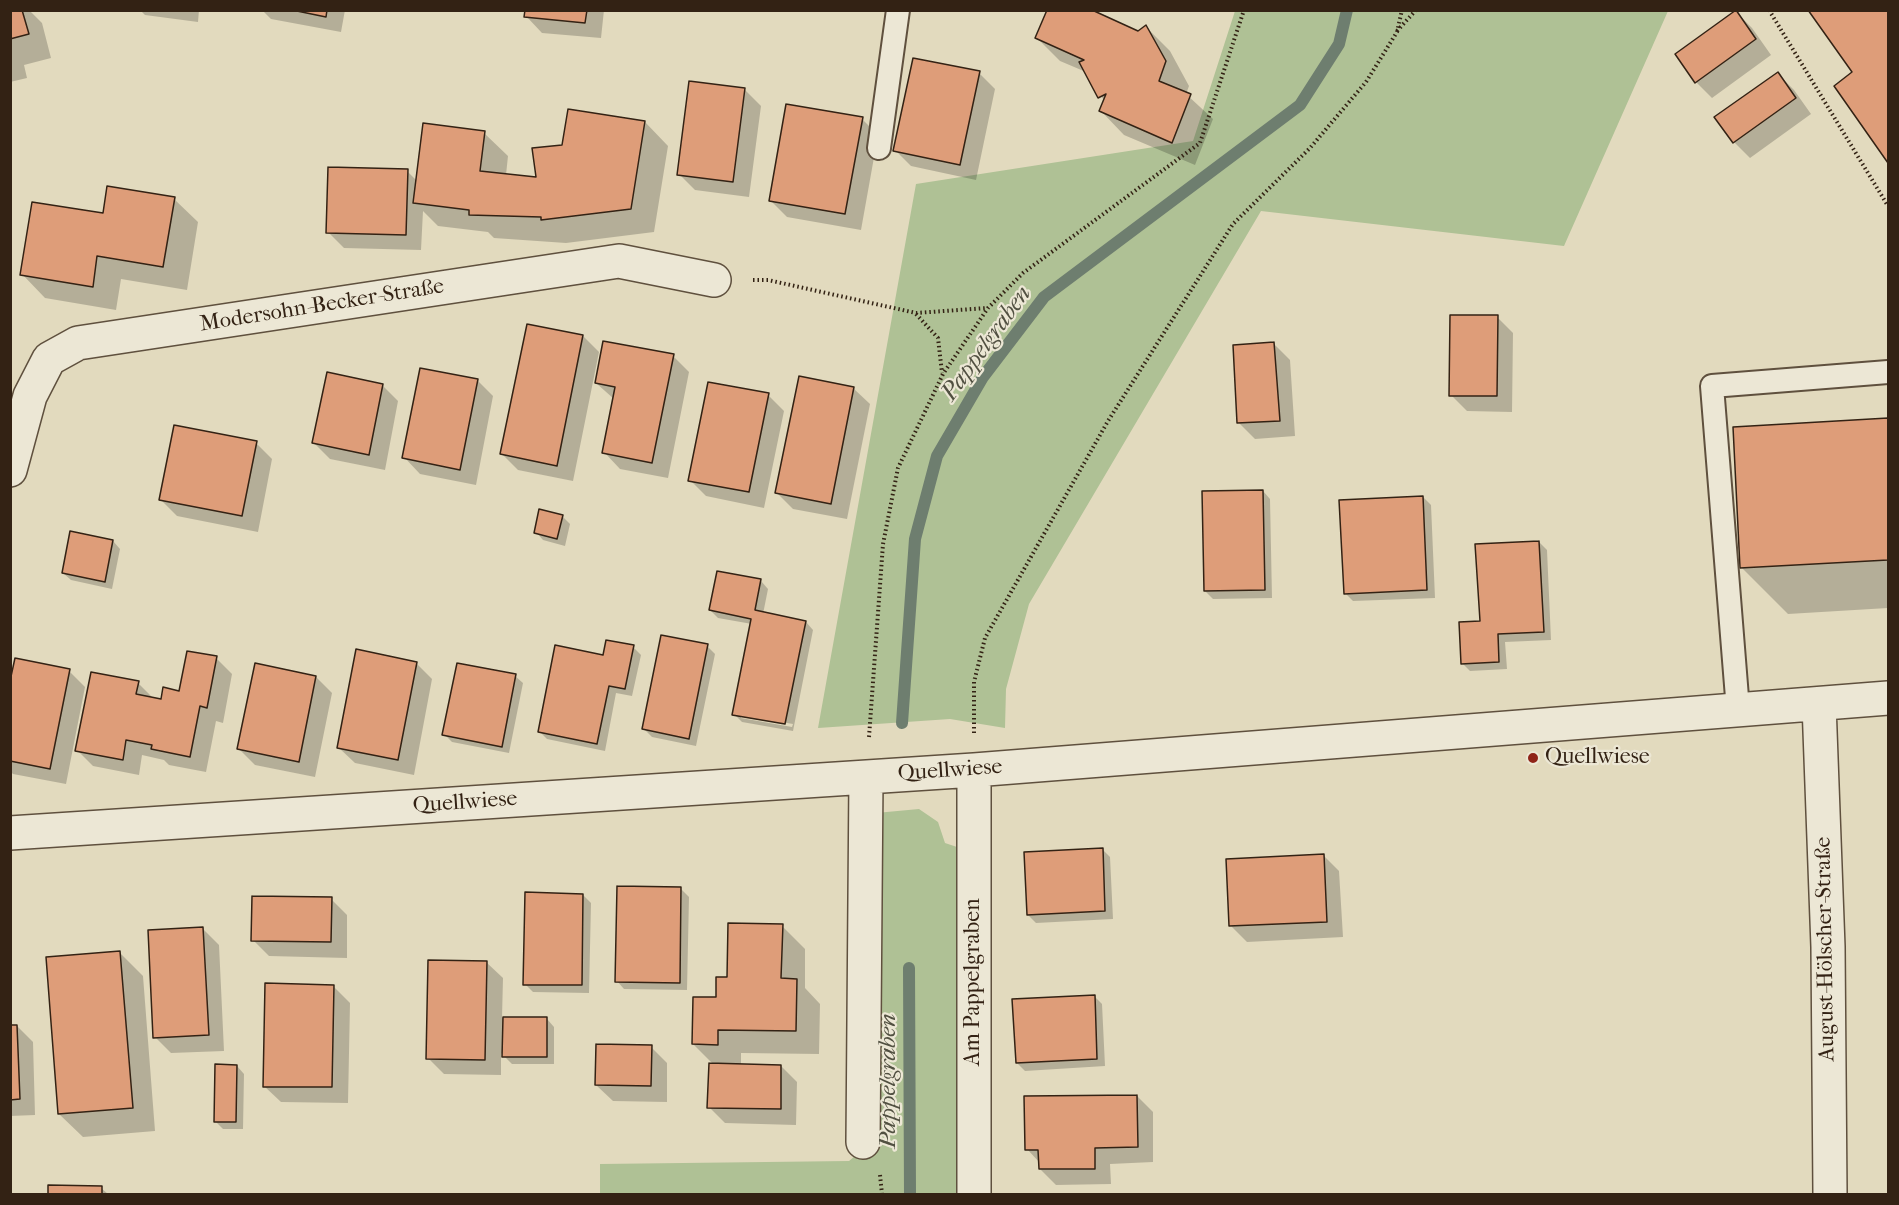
<!DOCTYPE html>
<html>
<head>
<meta charset="utf-8">
<style>
  body { margin:0 }
  #map { position:relative; width:1899px; height:1205px; overflow:hidden; background:#e2dabe; font-family:"IM FELL French Canon",serif }
  canvas { display:block }
  .frame { position:absolute; inset:0; border:12px solid #332214; pointer-events:none }
</style>
</head>
<body>
<div id="map">
<canvas width="1899" height="1205"></canvas>
<div class="frame"></div>
</div>
<script>
const context = document.querySelector('canvas').getContext('2d');
context.lineJoin = 'round';
function fillPath(path, color) { context.fillStyle = color; context.fill(path, 'evenodd'); }
const shape = rows => new Path2D(rows.map(r => 'M' + r).join(''));
function trace(path, color, width, dash) { context.strokeStyle = color; context.lineWidth = width; context.lineCap = dash ? 'butt' : 'round'; context.setLineDash(dash || []); context.stroke(path); }
function drawText(font, color, halo, rows, align = 'center') {
  context.font = font + ' "IM FELL French Canon",serif'; context.lineWidth = 4.5; context.setLineDash([]); context.textBaseline = 'middle'; context.strokeStyle = halo; context.fillStyle = color; for (const [text, x, y, turn = 0] of rows) {
    context.save(); context.translate(x, y); context.rotate((+turn || 0) * Math.PI / 180); context.textAlign = isNaN(turn) ? turn : align; if (halo) context.strokeText(text, 0, 0); context.fillText(text, 0, 0); context.restore();
  }
}
const green = shape([
  [1235,11,1668,11,1564,246,1261,211,1029,604,1006,689,1005,728,950,719,818,728,916,184,1193,141],
  [919,809,938,822,945,843,957,847,958,1194,600,1194,600,1164,849,1161,877,1138,876,813]
]);
const shadow = shape([
  [10,10,29,10,42,23,51,58,24,65,27,78,10,82],
  [140,10,199,10,198,22,145,15],
  [262,10,345,10,341,32,271,19],
  [526,10,604,10,601,38,542,33,526,16],
  [1810,10,1888,10,1888,160,1836,86,1854,73],
  [1736,12,1752,28,1771,55,1712,98,1696,82],
  [1146,27,1170,51,1189,86,1186,94,1213,119,1195,165,1124,135,1101,111,1105,102,1086,72,1060,61,1036,37,1138,33],
  [979,73,995,89,976,180,911,166,895,150],
  [1778,74,1794,90,1811,114,1750,158,1734,142],
  [745,90,761,106,749,197,695,190,679,174],
  [862,119,878,135,861,230,787,217,771,201],
  [645,122,668,146,654,232,566,243,494,238,488,232,438,226,423,211,421,250,344,248,328,232,407,171,417,181,484,133,508,156,506,175,538,179,563,146],
  [174,199,198,222,187,290,121,279,116,310,45,298,22,274,104,215],
  [1497,317,1513,333,1512,412,1467,411,1451,395],
  [583,336,599,352,573,481,518,470,502,454],
  [1274,344,1290,360,1295,436,1255,439,1239,423],
  [673,356,689,372,668,478,620,469,604,452,614,399,596,383],
  [477,380,493,396,476,485,420,474,404,457],
  [382,385,398,401,385,470,330,459,314,443],
  [853,388,870,404,847,519,793,509,777,493],
  [768,395,784,411,764,508,706,496,690,480],
  [1888,420,1888,608,1788,614,1741,567,1735,428],
  [256,443,272,459,258,532,177,516,161,500],
  [1263,491,1270,499,1272,598,1213,599,1205,591],
  [1423,497,1431,505,1435,598,1353,601,1345,593],
  [562,516,570,524,565,546,543,540,536,532],
  [113,541,120,549,112,589,71,580,63,573],
  [1539,542,1547,550,1551,640,1505,642,1507,669,1470,671,1462,663,1481,622],
  [761,581,768,589,763,614,806,622,813,630,793,731,742,722,734,714,752,624,718,618,710,610],
  [741,715,793,724,792,727,741,718],
  [707,646,715,654,696,746,652,737,644,729],
  [633,647,641,655,632,696,616,693,605,751,547,739,539,731,604,657],
  [216,658,232,674,223,723,216,721,206,772,169,765,164,760,142,755,139,775,93,766,77,750,138,683,154,699,162,700,181,692],
  [416,663,432,679,414,775,355,763,338,747],
  [69,671,85,687,66,784,13,774,10,771,10,689],
  [515,676,523,683,509,753,452,742,444,734],
  [316,677,332,693,315,777,255,765,239,749],
  [1102,849,1110,857,1113,919,1036,923,1028,915],
  [1323,855,1339,871,1343,937,1247,942,1231,926],
  [681,889,689,897,687,990,624,989,617,981],
  [583,895,591,903,589,993,533,992,525,984],
  [331,899,347,915,347,958,269,956,253,940],
  [782,926,805,949,805,988,820,1004,819,1054,741,1053,741,1065,781,1066,797,1082,796,1125,725,1123,709,1107,714,1065,693,1044,729,979],
  [203,929,219,945,224,1051,171,1053,155,1037],
  [119,952,143,976,155,1131,83,1137,59,1114],
  [486,962,503,978,502,1018,547,1019,554,1027,554,1064,512,1064,501,1053,501,1075,444,1074,428,1058],
  [334,987,350,1003,348,1103,281,1102,264,1086],
  [1094,996,1102,1004,1105,1066,1025,1071,1017,1063],
  [10,1026,17,1026,33,1042,35,1115,10,1116],
  [651,1047,667,1063,667,1102,613,1101,596,1085],
  [237,1066,244,1074,243,1129,223,1129,215,1121],
  [1137,1096,1153,1112,1153,1162,1110,1164,1111,1184,1056,1185,1040,1169,1040,1163,1027,1149],
  [49,1187,101,1188,108,1194,49,1194]
]);
const stream = shape([
  [902,723,915,539,937,456,983,377,1044,297,1300,105,1339,44,1347,10],
  [909,968,910,1194]
]);
const building = shape([
  [10,10,22,10,29,34,10,39,10,10],
  [292,10,327,10,326,17,292,10],
  [525,10,587,10,585,23,524,17,525,10],
  [1047,10,1092,10,1138,31,1146,25,1166,61,1159,81,1191,94,1172,143,1099,111,1106,94,1098,98,1079,62,1084,60,1035,38,1047,10],
  [1736,10,1756,39,1695,83,1675,54,1736,10],
  [1808,10,1888,10,1888,163,1834,86,1852,72,1808,10],
  [913,58,980,71,960,165,893,151,913,58],
  [1778,72,1796,98,1733,143,1714,117,1778,72],
  [689,81,745,88,733,182,677,175,689,81],
  [786,104,863,117,845,214,769,201,786,104],
  [568,109,645,121,631,209,541,220,541,217,469,215,469,210,413,203,423,123,485,131,480,171,536,177,532,148,562,145,568,109],
  [328,167,408,169,406,235,326,233,328,167],
  [107,186,175,197,163,267,97,256,93,287,20,275,32,202,103,213,107,186],
  [1450,315,1498,315,1497,396,1449,396,1450,315],
  [527,324,583,335,557,466,500,454,527,324],
  [603,341,674,354,652,463,602,453,615,387,595,383,603,341],
  [1274,342,1280,421,1237,423,1233,345,1274,342],
  [420,368,478,379,460,470,402,458,420,368],
  [327,372,383,384,369,455,312,443,327,372],
  [799,376,854,387,831,504,775,493,799,376],
  [708,382,769,393,749,492,688,481,708,382],
  [1888,418,1888,560,1740,568,1733,427,1888,418],
  [174,425,257,441,242,516,159,500,174,425],
  [1263,490,1265,590,1204,591,1202,491,1263,490],
  [1423,496,1427,590,1344,594,1339,500,1423,496],
  [539,509,563,515,557,539,534,533,539,509],
  [70,531,113,540,105,582,62,573,70,531],
  [1539,541,1544,632,1498,634,1499,662,1461,664,1459,622,1480,621,1475,544,1539,541],
  [717,571,761,579,755,610,806,621,785,724,732,715,751,619,709,610,717,571],
  [661,635,708,644,689,739,642,729,661,635],
  [606,640,634,645,625,689,609,686,597,744,538,732,555,645,603,655,606,640],
  [356,649,417,662,398,760,337,748,356,649],
  [187,651,217,656,207,708,200,706,190,757,151,749,152,745,126,740,123,760,75,751,91,672,139,681,136,694,161,699,163,687,179,691,187,651],
  [15,658,70,669,50,769,10,761,10,681,15,658],
  [255,663,316,676,299,762,237,749,255,663],
  [457,663,516,674,502,747,442,735,457,663],
  [1103,848,1105,911,1027,915,1024,852,1103,848],
  [1324,854,1327,922,1229,926,1226,859,1324,854],
  [617,886,681,887,680,983,615,982,617,886],
  [525,892,583,894,582,985,523,985,525,892],
  [252,896,332,897,331,942,251,941,252,896],
  [728,923,783,924,781,978,797,979,796,1031,718,1030,718,1045,692,1044,693,997,716,997,716,977,727,977,728,923],
  [203,927,209,1035,153,1038,148,930,203,927],
  [120,951,133,1108,58,1114,46,957,120,951],
  [428,960,487,961,485,1060,426,1059,428,960],
  [265,983,334,985,332,1087,263,1087,265,983],
  [1095,995,1097,1059,1016,1063,1012,999,1095,995],
  [503,1017,547,1017,547,1057,502,1057,503,1017],
  [10,1025,17,1025,20,1099,10,1100,10,1025],
  [596,1044,652,1045,651,1086,595,1085,596,1044],
  [709,1063,781,1065,781,1109,707,1108,709,1063],
  [215,1064,237,1065,236,1122,214,1122,215,1064],
  [1137,1095,1138,1147,1095,1148,1095,1169,1039,1169,1038,1150,1025,1150,1024,1096,1137,1095],
  [48,1185,102,1186,102,1194,48,1194,48,1185]
]);
const path = shape([
  [1769,10,1888,206],
  [1397,31,1416,10],
  [753,280,768,280,916,313,987,308],
  [916,314,938,338,942,373],
  [974,733,974,682,985,638,1108,421,1233,224,1310,148,1366,82,1397,32,1402,10],
  [869,737,883,544,898,468,943,374,988,308,1023,273,1200,143,1244,10],
  [880,1175,882,1194]
]);
const service = shape([
  [879,148,898,10],
  [1738,710,1712,386,1888,372]
]);
const minor = shape([
  [10,470,30,396,49,359,78,343,619,261,714,280],
  [1819,704,1828,947,1830,1194],
  [974,770,974,1194],
  [10,833,974,770,1888,698],
  [863,1142,866,777]
]);
const markers = [
  [1533,758,6,"#8f2418"]
];
const streetNames = [
  ["Modersohn-Becker-Straße",322,306,-9],
  ["Quellwiese",950,771,-4],
  ["Quellwiese",465,803,-4],
  ["August-Hölscher-Straße",1826,949,-91],
  ["Am Pappelgraben",974,982,-90]
];
const poiNames = [
  ["Quellwiese",1545,758]
];
const waterNames = [
  ["Pappelgraben",987,344,-54],
  ["Pappelgraben",889,1081,-90]
];
fillPath(green, '#afc195');
fillPath(shadow, '#0003');
trace(stream, '#6e7e6f', 12);
fillPath(building, '#de9d79');
trace(building, '#332214', 1.5);
trace(service, '#5f503e', 26);
trace(minor, '#5f503e', 36);
trace(path, '#332214', 4, [1.5, 3]);
trace(service, '#ece7d5', 22);
trace(minor, '#ece7d5', 33);
for (const [x, y, r, color] of markers) { const dot = new Path2D(); dot.arc(x, y, r, 0, 2 * Math.PI); context.fillStyle = color; context.fill(dot); trace(dot, '#ece7d5', 2); }
drawText('22px', '#332214', '#ece7d5', streetNames);
drawText('22px', '#332214', '#ece7d5', poiNames, 'left');
drawText('italic 24px', '#515041', '#ece7d5', waterNames);
</script>
</body>
</html>
